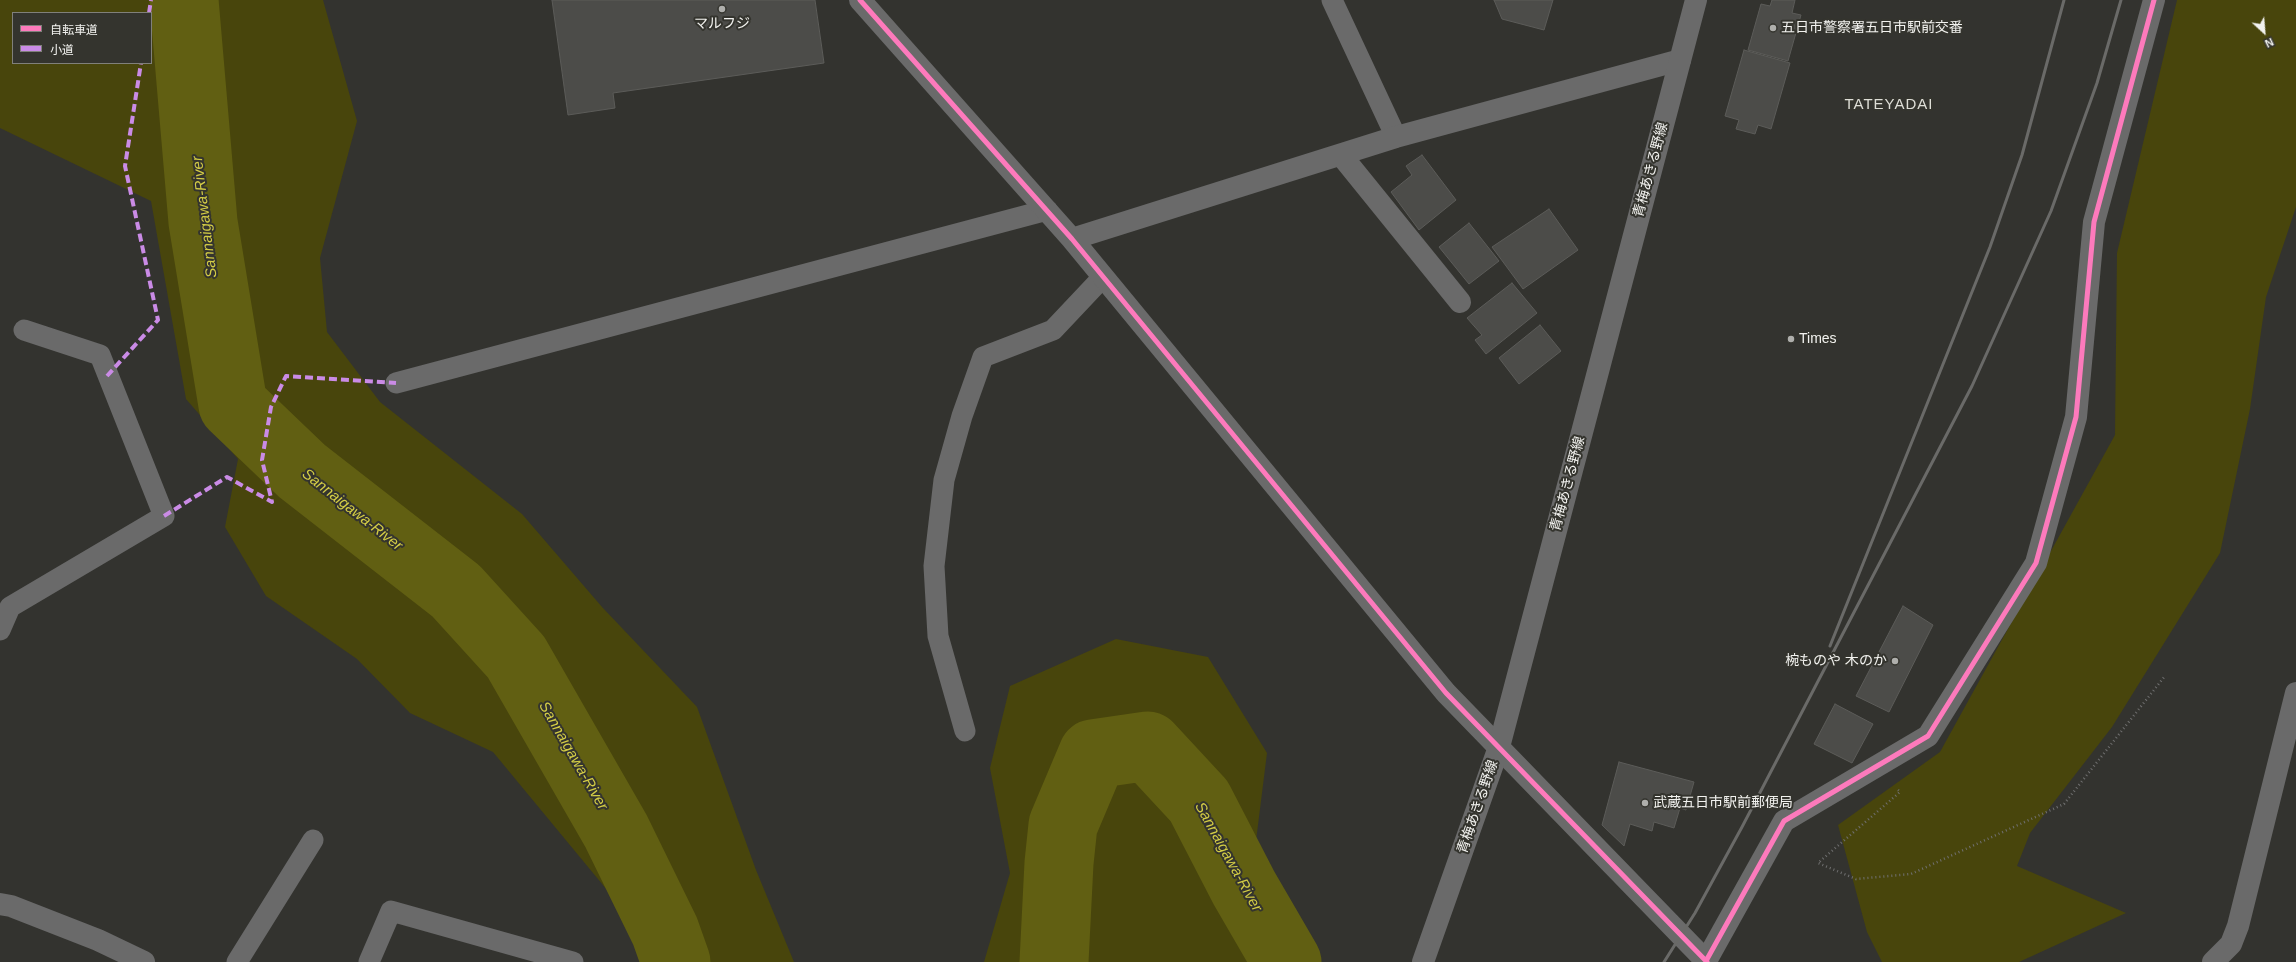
<!DOCTYPE html>
<html>
<head>
<meta charset="utf-8">
<style>
  body { margin:0 }
  #map { position:relative; width:2296px; height:962px; overflow:hidden; background:#33332f; font-family:Arial,"Noto Sans JP",sans-serif }
  canvas { display:block }
  .legend { position:absolute; left:12px; top:12px; width:140px; height:52px; box-sizing:border-box; background:#34342e; border:1px solid #80807b; margin:0; padding:5px 7px; list-style:none; font-size:12px; color:#f2f2ef }
  .legend li { display:flex; align-items:center; gap:8px; height:20px }
  .legend b { width:20px; border:1px solid #80807b }
  .north { position:absolute; left:2244px; top:12px; width:40px; height:40px; -webkit-text-stroke:3px #34342e; paint-order:stroke; rotate:154deg; font-size:11px; font-weight:700; line-height:16px; text-align:center; color:#f2f2ef }
  .north::after { content:''; display:block; margin:auto; width:14px; height:18px; background:#f2f2ef; clip-path:polygon(50% 0,100% 100%,50% 72%,0 100%) }
</style>
</head>
<body>
<div id="map">
<canvas width="2296" height="962"></canvas>
<ul class="legend">
<li><b style="height:5px;background:#fd7abc"></b>自転車道</li>
<li><b style="height:5px;background:#ca8be6"></b>小道</li>
</ul>
<div class="north">N</div>
</div>
<script>
const context = document.querySelector('canvas').getContext('2d');
context.lineJoin = 'round';
function fillPath(path, color) { context.fillStyle = color; context.fill(path, 'evenodd'); }
const shape = rows => new Path2D(rows.map(r => 'M' + r).join(''));
function trace(path, color, width, dash) { context.strokeStyle = color; context.lineWidth = width; context.lineCap = dash ? 'butt' : 'round'; context.setLineDash(dash || []); context.stroke(path); }
function drawText(font, color, halo, rows, align = 'center') {
  context.font = font + ' Arial,"Noto Sans JP",sans-serif'; context.lineWidth = 4; context.setLineDash([]); context.textBaseline = 'middle'; context.strokeStyle = halo; context.fillStyle = color; for (const [text, x, y, turn = 0] of rows) {
    context.save(); context.translate(x, y); context.rotate((+turn || 0) * Math.PI / 180); context.textAlign = isNaN(turn) ? turn : align; if (halo) context.strokeText(text, 0, 0); context.fillText(text, 0, 0); context.restore();
  }
}
const green = shape([
  [0,0,323,0,357,121,320,258,327,332,380,402,522,514,602,607,697,707,756,870,794,962,641,962,636,925,493,752,410,713,357,659,266,596,225,527,238,459,186,399,151,201,0,128],
  [13,13,151,13,151,63,13,63],
  [2177,0,2296,0,2296,207,2266,297,2250,409,2220,553,2112,727,2030,833,2017,866,2126,913,2019,962,1882,962,1867,932,1838,825,1940,752,2115,435,2117,253],
  [1116,639,1208,657,1267,753,1254,857,1295,909,1281,962,984,962,1010,873,990,768,1010,686]
]);
const river = shape([
  [184,0,203,222,233,405,302,471,456,591,516,657,616,831,665,931,676,962],
  [1054,962,1059,863,1063,825,1093,754,1148,746,1199,801,1244,888,1287,962]
]);
const building = shape([
  [552,0,815,0,824,63,613,93,615,108,568,115,552,0],
  [1494,0,1553,0,1544,30,1502,19,1494,0],
  [1772,0,1795,0,1792,13,1801,15,1788,61,1748,50,1761,4,1770,6,1772,0],
  [1744,50,1790,63,1771,129,1758,125,1755,134,1736,129,1739,120,1725,116,1744,50],
  [1422,155,1456,200,1419,230,1391,192,1412,175,1406,166,1422,155],
  [1549,209,1578,250,1523,289,1492,247,1549,209],
  [1469,223,1499,261,1469,284,1439,247,1469,223],
  [1512,283,1537,313,1486,354,1475,340,1482,335,1467,318,1512,283],
  [1540,325,1561,351,1519,384,1499,358,1540,325],
  [1903,606,1933,625,1889,712,1856,696,1903,606],
  [1835,704,1873,724,1852,763,1814,744,1835,704],
  [1619,762,1694,782,1686,810,1680,808,1674,828,1654,822,1652,831,1630,824,1624,846,1602,825,1619,762]
]);
const path = shape([
  [1898,790,1900,792,1818,863,1856,879,1911,874,2064,804,2165,676]
]);
const service = shape([
  [1332,0,1396,137],
  [396,383,1047,210],
  [0,630,10,607,164,516,100,355,24,330],
  [965,731,938,636,934,566,944,480,962,416,983,357,1053,330,1103,277],
  [237,962,313,840],
  [369,962,391,911,573,962]
]);
const minor = shape([
  [860,0,1072,239,1446,693,1707,962],
  [1341,155,1460,302],
  [1072,239,1396,137,1680,60],
  [0,904,11,906,98,940,144,962],
  [1706,961,1784,821,1928,736,2036,563,2076,417,2094,222,2154,0],
  [2213,962,2231,944,2238,926,2296,693]
]);
const primary = shape([
  [1423,962,1499,747,1696,0]
]);
const rail = shape([
  [1830,646,1990,247,2022,155,2064,0],
  [1664,962,1695,913,1742,827,1972,386,2051,211,2097,83,2121,0]
]);
const quiet = shape([
  [149,13,151,0],
  [107,376,158,320,125,166,141,63],
  [164,516,227,477,272,502,262,460,271,407,286,376,396,383]
]);
const cycleway = shape([
  [860,0,1072,239,1446,693,1707,962],
  [1706,961,1784,821,1928,736,2036,563,2076,417,2094,222,2154,0]
]);
const markers = [
  [722,9,4,"#afafac"],
  [1773,28,4,"#afafac"],
  [1791,339,4,"#afafac"],
  [1895,661,4,"#afafac"],
  [1645,803,4,"#afafac"]
];
const poiNames = [
  ["マルフジ",722,24,"center"],
  ["五日市警察署五日市駅前交番",1781,28],
  ["Times",1799,339],
  ["椀ものや 木のか",1887,661,"right"],
  ["武蔵五日市駅前郵便局",1653,803]
];
const streetNames = [
  ["青梅あきる野線",1651,170,-75],
  ["青梅あきる野線",1568,484,-75],
  ["青梅あきる野線",1478,807,-71]
];
const neighbourhoodNames = [
  ["TATEYADAI",1889,105]
];
const waterNames = [
  ["Sannaigawa-River",205,217,-97],
  ["Sannaigawa-River",352,510,38],
  ["Sannaigawa-River",573,756,60],
  ["Sannaigawa-River",1228,857,61]
];
fillPath(green, '#48450c');
trace(river, '#615f12', 69);
fillPath(building, '#4c4c49');
trace(building, '#5c5c59', 1);
trace(path, '#707070', 2.5, [1, 3]);
trace(service, '#6a6a6a', 21);
trace(minor, '#6a6a6a', 22);
trace(primary, '#6a6a6a', 22);
trace(rail, '#6a6a68', 3);
trace(quiet, '#ca8be6', 4, [8, 4]);
trace(cycleway, '#fd7abc', 5);
for (const [x, y, r, color] of markers) { const dot = new Path2D(); dot.arc(x, y, r, 0, 2 * Math.PI); context.fillStyle = color; context.fill(dot); trace(dot, '#34342e', 1.5); }
drawText('14px', '#f2f2ef', '#34342e', poiNames, 'left');
drawText('14px', '#f2f2ef', '#34342e', streetNames);
context.letterSpacing = '1px';
drawText('15px', '#deded7', '#34342e', neighbourhoodNames);
context.letterSpacing = '0px';
drawText('italic 15px', '#d4cd45', '#34342e', waterNames);
</script>
</body>
</html>
